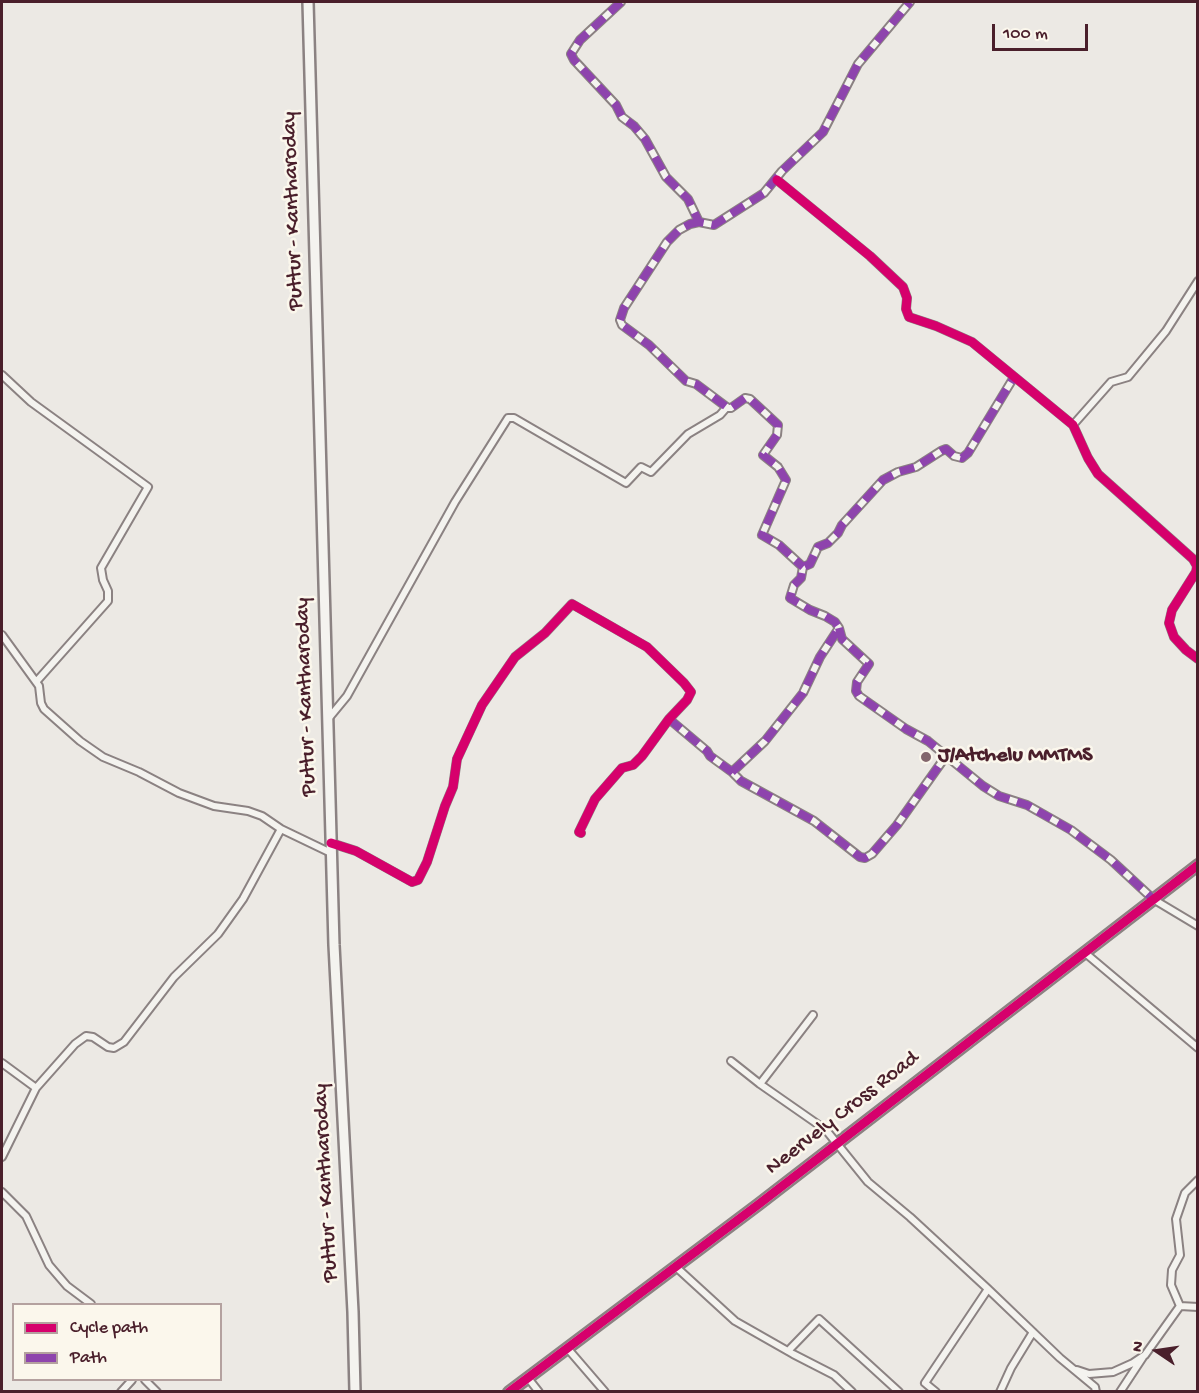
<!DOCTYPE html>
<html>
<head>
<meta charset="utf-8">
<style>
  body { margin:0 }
  #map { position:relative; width:1199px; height:1393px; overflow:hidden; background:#ece9e4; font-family:"Gochi Hand",sans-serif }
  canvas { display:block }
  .frame { position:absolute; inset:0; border:3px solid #4a1f2b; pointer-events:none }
  .legend { position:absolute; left:12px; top:1303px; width:210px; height:78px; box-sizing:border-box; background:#fbf7ec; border:2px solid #b4a19f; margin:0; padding:8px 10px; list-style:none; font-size:18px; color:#4a1f2b }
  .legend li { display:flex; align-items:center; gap:12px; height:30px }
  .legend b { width:30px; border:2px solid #b4a19f }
  .north { position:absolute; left:1127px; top:1321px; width:60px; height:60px; -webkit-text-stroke:4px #fbf7ec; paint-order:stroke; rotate:283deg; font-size:16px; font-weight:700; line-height:24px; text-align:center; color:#4a1f2b }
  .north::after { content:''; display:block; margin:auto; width:21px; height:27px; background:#4a1f2b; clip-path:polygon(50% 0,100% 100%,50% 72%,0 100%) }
  .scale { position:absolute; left:992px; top:24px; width:96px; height:27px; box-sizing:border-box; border:3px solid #4a1f2b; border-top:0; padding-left:8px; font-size:18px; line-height:21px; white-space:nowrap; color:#4a1f2b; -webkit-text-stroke:4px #fbf7ec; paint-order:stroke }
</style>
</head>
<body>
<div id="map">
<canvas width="1199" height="1393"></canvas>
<div class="frame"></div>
<ul class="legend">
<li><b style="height:8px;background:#d6006c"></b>Cycle path</li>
<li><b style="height:8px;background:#8e44ad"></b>Path</li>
</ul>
<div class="north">N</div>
<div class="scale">100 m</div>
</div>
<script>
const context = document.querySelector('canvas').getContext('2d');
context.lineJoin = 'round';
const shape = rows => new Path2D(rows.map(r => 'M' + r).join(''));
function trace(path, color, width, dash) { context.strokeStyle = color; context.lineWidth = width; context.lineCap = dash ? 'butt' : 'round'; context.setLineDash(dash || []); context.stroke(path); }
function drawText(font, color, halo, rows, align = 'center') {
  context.font = font + ' "Gochi Hand",sans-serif'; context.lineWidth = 5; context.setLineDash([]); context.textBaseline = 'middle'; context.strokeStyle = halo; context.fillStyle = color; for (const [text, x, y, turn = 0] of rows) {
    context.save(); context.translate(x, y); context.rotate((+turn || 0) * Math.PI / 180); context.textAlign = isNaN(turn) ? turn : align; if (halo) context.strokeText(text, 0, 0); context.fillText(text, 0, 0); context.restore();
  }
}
const street = shape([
  [621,2,580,40,571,54,574,60,616,105,622,117,634,126,645,139,666,177,688,199,699,222,714,225,764,193,782,171,823,132,858,64,910,2],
  [777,180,870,256,903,287,907,298,906,309,909,317,936,326,972,342,1073,425,1088,458,1098,474,1193,559,1197,566,1196,572,1172,610,1169,623,1174,637,1186,650,1198,659],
  [699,222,690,224,679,230,667,242,624,308,620,320,622,325,649,345,686,381,696,384,728,408,731,408,745,398,750,399,778,425,777,435,763,455,778,467,786,480,762,535,779,545,803,567],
  [2,375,31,402,148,487,101,568,103,580,108,591,108,601,36,682],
  [1073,425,1111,382,1128,377,1166,331,1198,281],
  [839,628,842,639,869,664,857,682,856,691,859,696,906,729,928,741,983,786,999,796,1027,805,1071,830,1111,860,1153,899,1198,926],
  [2,635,39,686,41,703,44,709,80,741,103,757,139,772,179,793,214,806,248,811,262,816,281,829,331,853],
  [328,719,347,696,455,502,508,418,514,418,626,483,641,467,651,472,688,434,720,415,727,407],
  [669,719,707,751,710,756,732,772,741,781,814,821,860,857,865,858,872,854,897,825,946,756],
  [732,772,765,741,803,693,820,657,839,628,835,622,825,616,810,610,790,598,794,585,801,578,803,567,810,564,818,547,828,543,838,533,842,525,883,480,898,472,916,467,941,451,946,449,954,456,962,458,968,453,1014,377],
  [331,843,356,851,412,882,418,880,427,862,445,806,453,787,457,759,482,705,515,657,545,633,572,604,647,647,684,683,691,692,687,700,669,719,642,756,633,765,622,768,595,799,579,832,581,833],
  [1084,952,1198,1048],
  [731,1061,760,1084,826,1130,868,1182,910,1217,988,1289,1060,1358,1095,1387,1096,1392],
  [2,1063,36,1088],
  [760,1084,813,1015],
  [2,1157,36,1088,75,1044,86,1036,93,1037,108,1047,114,1048,124,1042,174,977,218,934,243,899,281,829],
  [2,1192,26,1216,49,1265,67,1286,91,1304],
  [676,1267,735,1321,793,1354,834,1375,852,1392],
  [1180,1306,1171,1285,1172,1270,1180,1255,1176,1219,1185,1193,1198,1180],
  [568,1349,605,1392],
  [788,1351,819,1319,899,1392],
  [1077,1370,1089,1374,1113,1372,1133,1363,1145,1355,1180,1306,1198,1307],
  [528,1378,539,1392],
  [145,1380,157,1392],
  [121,1392,132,1380],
  [936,1392,925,1383,988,1289],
  [1000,1392,1011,1368,1033,1332],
  [1120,1392,1143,1357]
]);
const secondary = shape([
  [308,2,334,945,353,1312,355,1392],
  [509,1392,759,1204,1198,865]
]);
const quiet = shape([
  [621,2,580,40,571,54,574,60,616,105,622,117,634,126,645,139,666,177,688,199,699,222,714,225,764,193,782,171,823,132,858,64,910,2],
  [699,222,690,224,679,230,667,242,624,308,620,320,622,325,649,345,686,381,696,384,728,408,731,408,745,398,750,399,778,425,777,435,763,455,778,467,786,480,762,535,779,545,803,567],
  [839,628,842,639,869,664,857,682,856,691,859,696,906,729,928,741,983,786,999,796,1027,805,1071,830,1111,860,1153,899],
  [669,719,707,751,710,756,732,772,741,781,814,821,860,857,865,858,872,854,897,825,946,756],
  [732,772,765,741,803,693,820,657,839,628,835,622,825,616,810,610,790,598,794,585,801,578,803,567,810,564,818,547,828,543,838,533,842,525,883,480,898,472,916,467,941,451,946,449,954,456,962,458,968,453,1014,377]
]);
const cycleway = shape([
  [777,180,870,256,903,287,907,298,906,309,909,317,936,326,972,342,1073,425,1088,458,1098,474,1193,559,1197,566,1196,572,1172,610,1169,623,1174,637,1186,650,1198,659],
  [331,843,356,851,412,882,418,880,427,862,445,806,453,787,457,759,482,705,515,657,545,633,572,604,647,647,684,683,691,692,687,700,669,719,642,756,633,765,622,768,595,799,579,832,581,833],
  [509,1392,759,1204,1198,865]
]);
const markers = [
  [926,757,6,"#83666c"]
];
const streetNames = [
  ["Puttur - Kantharoday",294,211,-92],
  ["Puttur - Kantharoday",307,697,-92],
  ["Neervely Cross Road",843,1114,-38],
  ["Puttur - Kantharoday",327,1183,-93]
];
const poiNames = [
  ["J/Atchelu MMTMS",938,757]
];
trace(street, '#8b8282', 10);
trace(secondary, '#8b8282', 14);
trace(street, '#f4f3ef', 6);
trace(secondary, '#f4f3ef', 9);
trace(quiet, '#8e44ad', 8, [15, 8]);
trace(cycleway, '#d6006c', 9);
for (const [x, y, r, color] of markers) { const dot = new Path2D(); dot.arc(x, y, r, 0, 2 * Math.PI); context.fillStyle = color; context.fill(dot); trace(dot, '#fbf7ec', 2); }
drawText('22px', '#4a1f2b', '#fbf7ec', streetNames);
drawText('bold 22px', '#4a1f2b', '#fbf7ec', poiNames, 'left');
</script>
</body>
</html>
